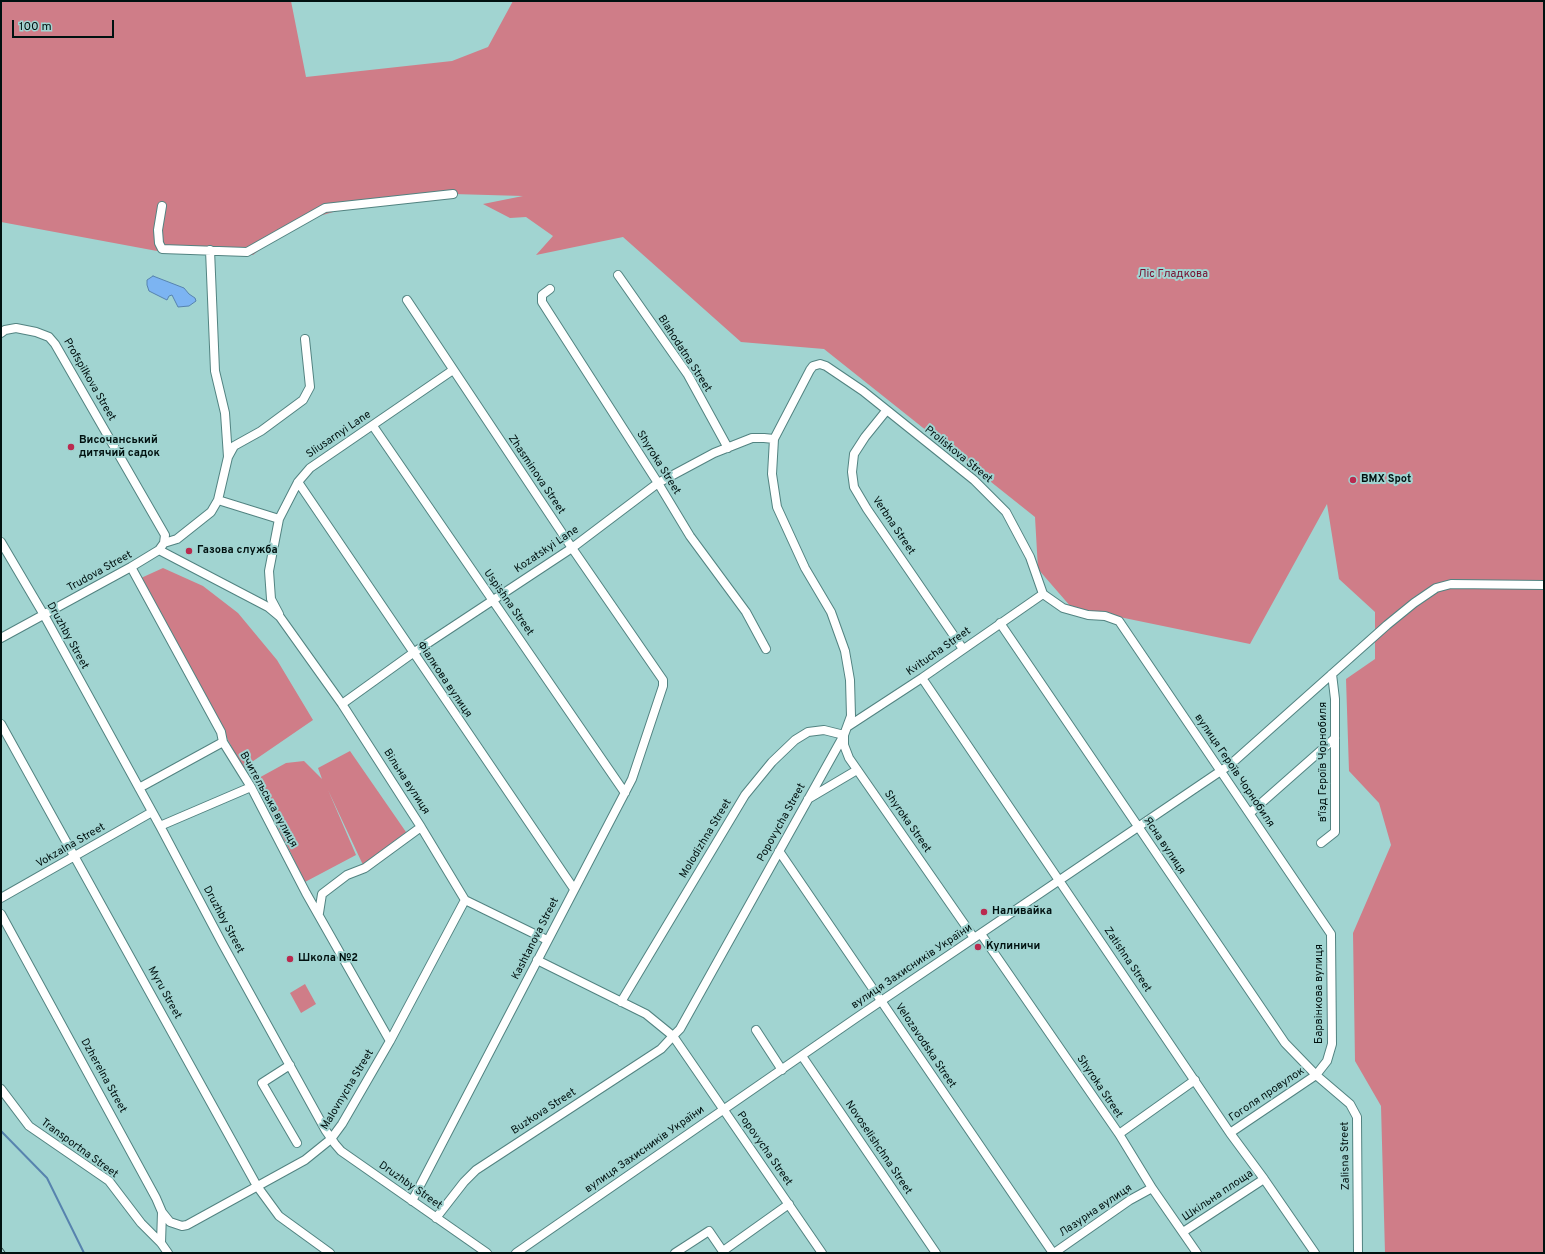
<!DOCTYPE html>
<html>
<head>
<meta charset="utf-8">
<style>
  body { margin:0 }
  #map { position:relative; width:1545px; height:1254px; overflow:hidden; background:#a1d4d1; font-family:Overpass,sans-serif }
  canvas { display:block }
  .frame { position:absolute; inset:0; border:2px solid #001110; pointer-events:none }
  .scale { position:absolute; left:12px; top:20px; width:102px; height:18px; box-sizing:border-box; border:2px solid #001110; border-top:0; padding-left:5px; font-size:12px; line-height:14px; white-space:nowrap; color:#001110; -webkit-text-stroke:3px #a1d4d1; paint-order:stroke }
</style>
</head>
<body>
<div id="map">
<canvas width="1545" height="1254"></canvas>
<div class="frame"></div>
<div class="scale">100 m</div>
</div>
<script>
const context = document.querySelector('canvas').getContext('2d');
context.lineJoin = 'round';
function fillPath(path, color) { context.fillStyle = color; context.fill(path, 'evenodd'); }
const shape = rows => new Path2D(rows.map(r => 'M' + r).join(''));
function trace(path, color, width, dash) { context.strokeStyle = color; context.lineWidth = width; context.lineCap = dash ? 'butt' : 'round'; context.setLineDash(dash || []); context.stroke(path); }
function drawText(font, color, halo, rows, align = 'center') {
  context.font = font + ' Overpass,sans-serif'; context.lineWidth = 4; context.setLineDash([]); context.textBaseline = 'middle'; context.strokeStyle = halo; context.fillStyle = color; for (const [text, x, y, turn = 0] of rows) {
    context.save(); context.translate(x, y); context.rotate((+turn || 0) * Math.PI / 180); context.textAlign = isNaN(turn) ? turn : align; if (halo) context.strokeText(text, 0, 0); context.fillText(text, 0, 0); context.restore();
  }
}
const green = shape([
  [1,1,291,1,306,77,452,61,488,47,513,1,1544,1,1544,1253,1385,1253,1381,1106,1355,1061,1353,933,1391,845,1379,803,1349,771,1346,679,1375,659,1375,612,1339,579,1327,504,1250,644,1071,607,1038,569,1035,517,824,349,741,342,623,237,536,255,553,236,526,217,510,218,483,204,523,196,453,194,362,204,294,223,253,255,157,251,1,222],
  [163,568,203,586,238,613,277,660,313,720,243,768,141,578],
  [350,751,406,832,363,865,328,790,356,855,305,882,255,780,286,763,304,761,322,779,318,768],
  [305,984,316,1004,301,1013,290,993]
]);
const water = shape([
  [153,276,184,288,189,294,195,298,196,301,189,306,178,307,172,295,169,296,167,300,149,291,147,285,147,280,153,276]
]);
const stream = shape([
  [1,1131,47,1178,84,1253]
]);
const minor = shape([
  [162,206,158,230,159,243,162,249,247,252,325,208,453,194],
  [618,275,688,375,728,448],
  [550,289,542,295,542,302,658,483,690,536,746,612,766,649],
  [407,300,572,548,663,680,663,686,632,779,412,1201],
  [1,333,5,330,16,328,36,332,49,337,55,344,165,535,164,543,159,550,131,567,1,638],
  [886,411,865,437,854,454,852,472,854,487,867,509,963,649],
  [373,426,625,793],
  [228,457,234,446,261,431,303,400,310,387,305,339],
  [298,482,574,889],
  [218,500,279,519],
  [1,542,44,615,160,826,222,943,326,1131,335,1144,341,1151,487,1253],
  [164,543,177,539,211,512,218,500,228,457,225,413,215,371,210,250],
  [159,550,268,607,280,617,342,704,421,827,465,900,547,940],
  [131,567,221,732,223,742,251,787,306,893,390,1041],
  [279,614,271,599,269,571,279,519,298,482,310,468,453,370],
  [1000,623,1285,1043,1316,1075,1350,1104,1357,1117,1358,1253],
  [922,678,1230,1133,1264,1179,1315,1253],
  [342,704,413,653,572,548,658,483,714,453,752,438,764,438,774,439],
  [1,724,257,1186,279,1216,330,1253],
  [847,727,922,678,1043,594],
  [139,788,223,742],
  [808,799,857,770],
  [1250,813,1335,738],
  [160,826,251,787],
  [1321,843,1335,832,1335,699,1332,674],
  [779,851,1053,1253],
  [1,898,152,812],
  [319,913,322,894,347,875,365,868,421,827],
  [1,914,156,1198,162,1212,161,1243],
  [981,934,1119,1134,1152,1188,1197,1253],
  [621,1002,745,795,772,762,795,740,808,732,824,730,844,735,844,745,849,758,974,938],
  [756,1030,782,1070],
  [802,1056,936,1253],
  [290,1065,262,1083,297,1143],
  [1,1089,29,1126,109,1181,141,1223,161,1243,168,1253],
  [1119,1134,1195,1080],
  [162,1212,170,1222,182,1226,187,1225,305,1160,331,1139,342,1124,390,1041,465,900],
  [436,1218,464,1182,476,1170,661,1049,673,1036,646,1014,537,960],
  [1183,1232,1264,1179],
  [723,1251,789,1204],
  [516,1253,856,1018,1231,764,1387,625,1414,603,1436,588,1451,584,1544,585],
  [675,1253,709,1231,724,1253],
  [822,1253,673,1036,680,1029,844,735,851,716,850,680,845,651,831,612,805,568,777,507,772,474,774,439,810,370,813,366,820,364,826,366,863,391,974,480,1006,512,1030,557,1043,594,1063,608,1088,615,1105,616,1119,621,1331,934,1332,1044,1327,1061,1316,1075,1230,1133],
  [1054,1253,1130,1200,1152,1188]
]);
const rail = shape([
  [1,1249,4,1253]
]);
const markers = [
  [71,447,4,"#ba2a4f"],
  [1353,480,4,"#ba2a4f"],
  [189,551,4,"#ba2a4f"],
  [984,912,4,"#ba2a4f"],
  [978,947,4,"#ba2a4f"],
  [290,959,4,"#ba2a4f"]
];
const parkNames = [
  ["Ліс Гладкова",1173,275]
];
const streetNames = [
  ["Blahodatna Street",684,354,57],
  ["Profspilkova Street",89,380,60],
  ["Sliusarnyi Lane",339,435,-34],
  ["Proliskova Street",958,455,39],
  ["Shyroka Street",658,463,58],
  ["Zhasminova Street",536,475,56],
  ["Verbna Street",893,526,56],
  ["Kozatskyi Lane",547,550,-34],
  ["Trudova Street",100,572,-29],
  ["Uspishna Street",508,603,55],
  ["Druzhby Street",67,636,61],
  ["Kvitucha Street",939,652,-35],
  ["Фіалкова вулиця",444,680,56],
  ["в'їзд Героїв Чорнобиля",1324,762,-90],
  ["вулиця Героїв Чорнобиля",1234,771,56],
  ["Вільна вулиця",406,782,57],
  ["Вчительська вулиця",268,800,61],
  ["Shyroka Street",907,822,55],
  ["Popovycha Street",782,823,-61],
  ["Molodizhna Street",706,839,-59],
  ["Vokzalna Street",71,846,-30],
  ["Ясна вулиця",1164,846,56],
  ["Druzhby Street",223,920,62],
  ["Kashtanova Street",536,939,-63],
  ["Zatishna Street",1127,960,56],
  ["вулиця Захисників України",912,967,-34],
  ["Myru Street",164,993,61],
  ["Барвінкова вулиця",1320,994,-90],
  ["Velozavodska Street",925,1046,56],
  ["Dzherelna Street",103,1076,61],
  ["Shyroka Street",1099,1087,56],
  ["Malovnycha Street",348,1090,-59],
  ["Гоголя провулок",1267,1095,-34],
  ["Buzkova Street",544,1112,-33],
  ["Novoselishchna Street",878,1148,56],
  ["Transportna Street",79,1149,36],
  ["Popovycha Street",764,1149,55],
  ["вулиця Захисників України",645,1150,-35],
  ["Zalisna Street",1346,1156,-91],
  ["Druzhby Street",410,1186,35],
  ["Шкільна площа",1218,1196,-34],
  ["Лазурна вулиця",1096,1211,-34]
];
const poiNames = [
  ["Височанський",79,441],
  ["дитячий садок",79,454],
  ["BMX Spot",1361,480],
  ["Газова служба",197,551],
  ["Наливайка",992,912],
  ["Кулиничи",986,947],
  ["Школа №2",298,959]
];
fillPath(green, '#cf7d88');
fillPath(water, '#7cb4f2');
trace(water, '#5783ae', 1);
trace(stream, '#5783ae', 2);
trace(minor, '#528381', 10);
trace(minor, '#fff', 8);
trace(rail, '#2d4846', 3.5);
trace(rail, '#a1d4d1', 2, [6]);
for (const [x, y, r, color] of markers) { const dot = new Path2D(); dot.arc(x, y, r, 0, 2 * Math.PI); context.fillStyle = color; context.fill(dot); trace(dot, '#a1d4d1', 1.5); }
drawText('11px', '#74092b', '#a1d4d1', parkNames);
drawText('11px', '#001110', '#a1d4d1', streetNames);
drawText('bold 11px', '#001110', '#a1d4d1', poiNames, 'left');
</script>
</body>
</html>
